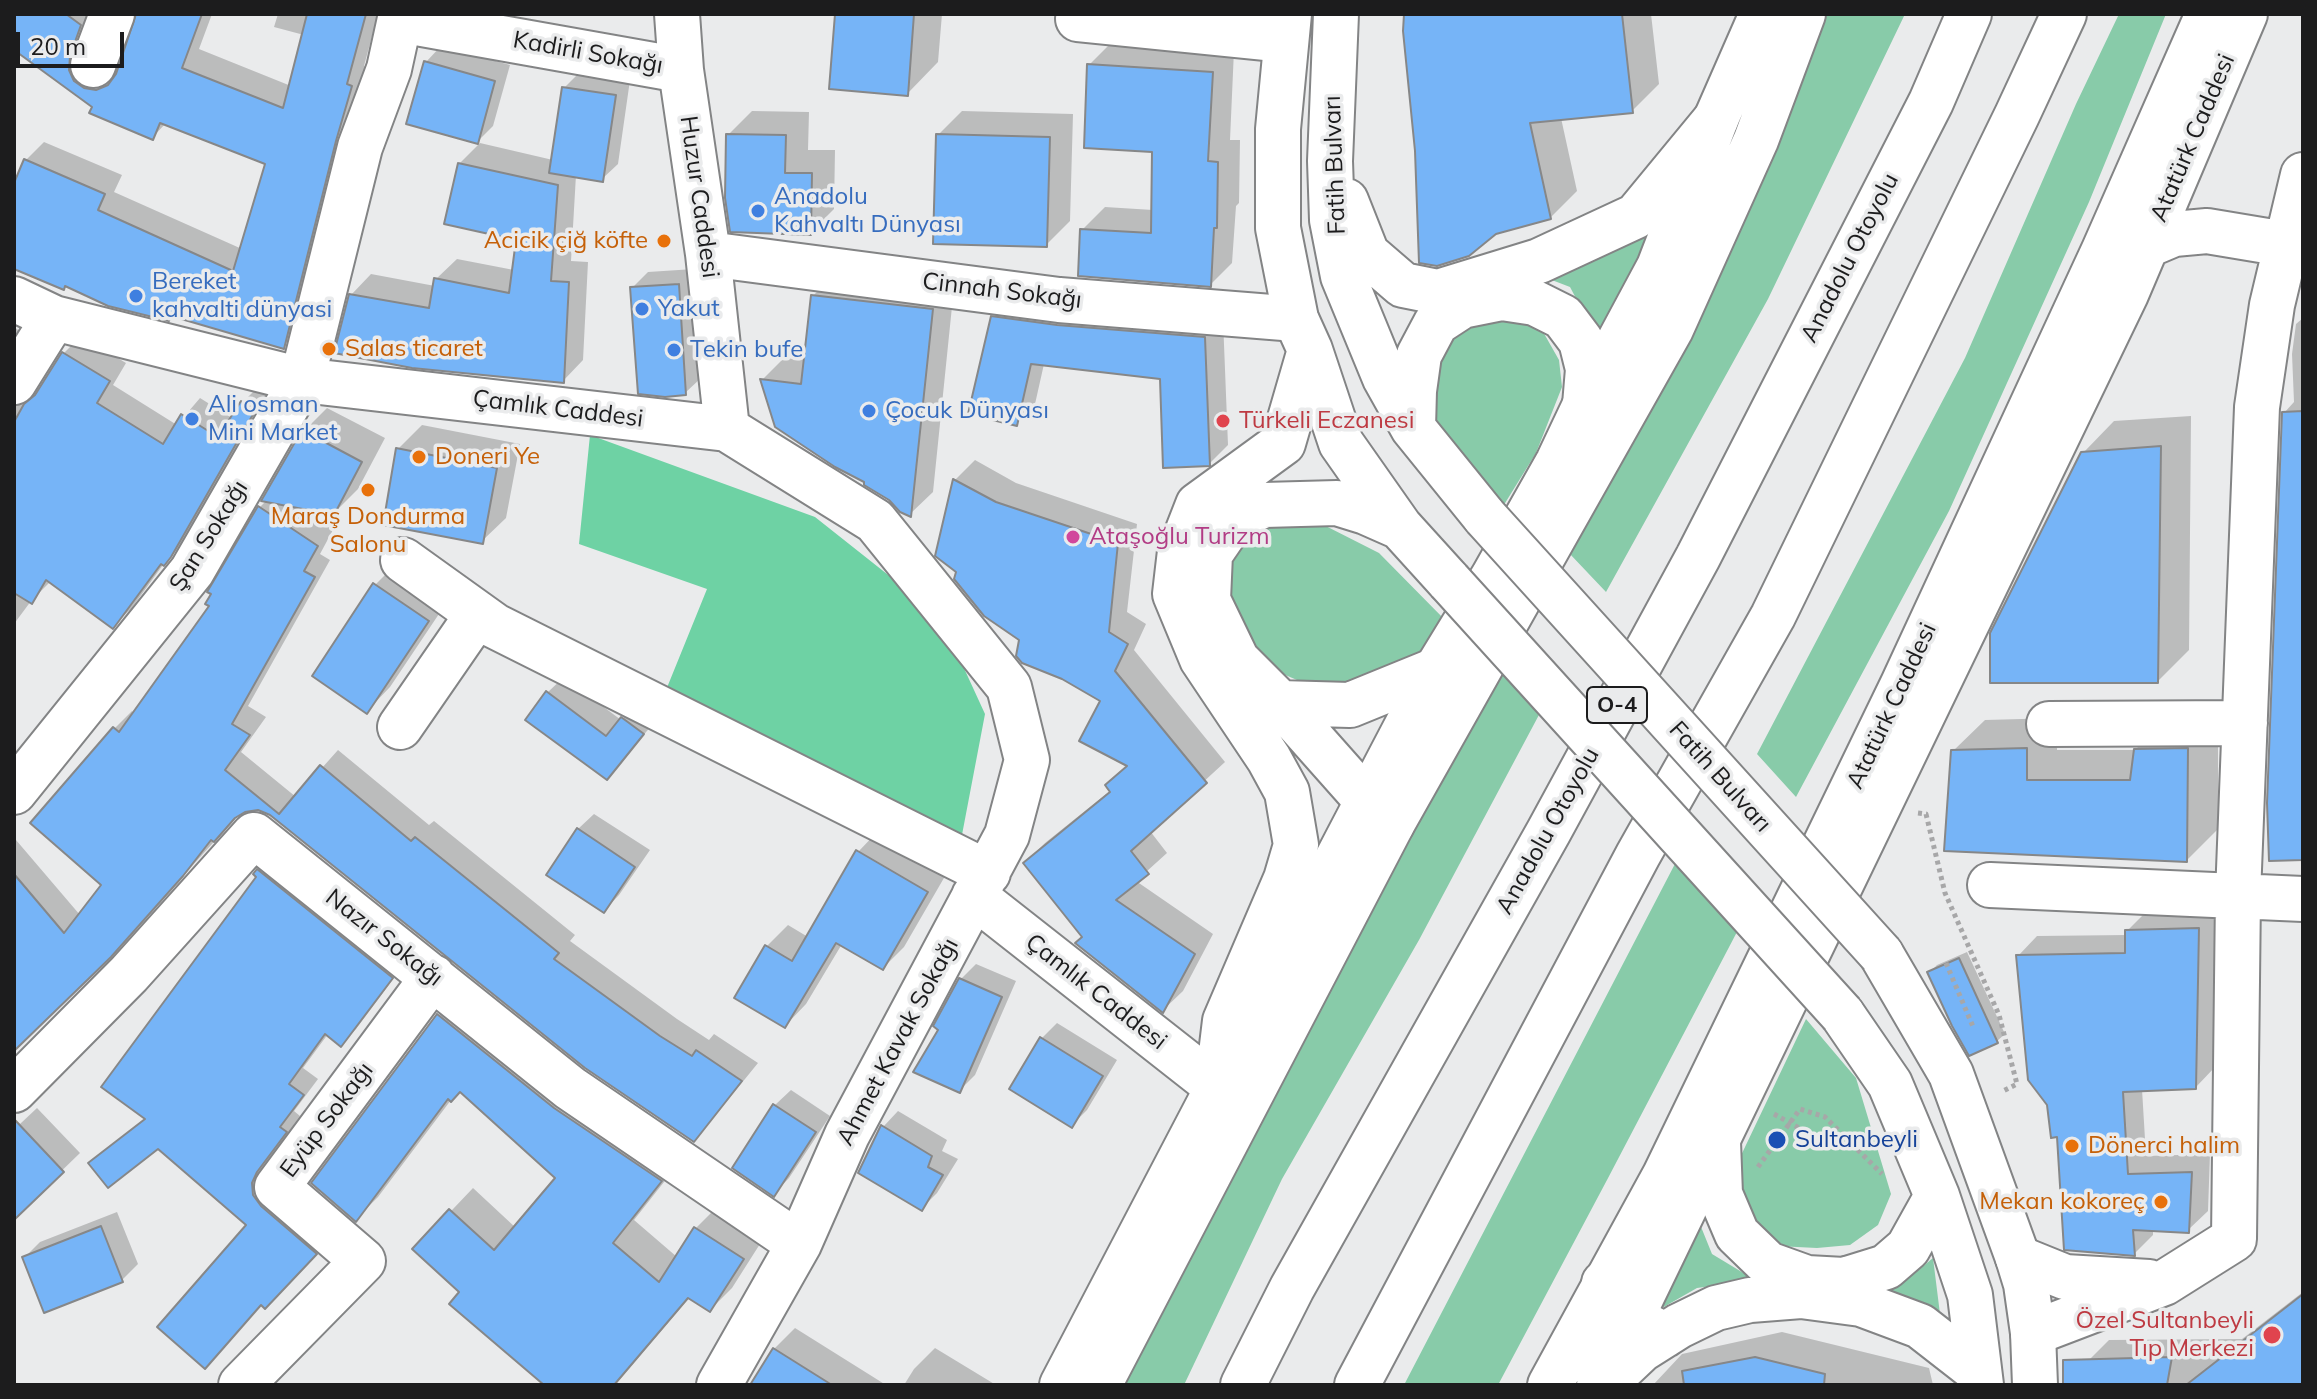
<!DOCTYPE html>
<html>
<head>
<meta charset="utf-8">
<style>
  body { margin:0 }
  #map { position:relative; width:2317px; height:1399px; overflow:hidden; background:#eaebec; font-family:Mulish,sans-serif }
  canvas { display:block }
  .frame { position:absolute; inset:0; border:16px solid #1c1c1d; pointer-events:none }
  .scale { position:absolute; left:16px; top:32px; width:108px; height:36px; box-sizing:border-box; border:4px solid #1c1c1d; border-top:0; padding-left:10px; font-size:24px; line-height:28px; white-space:nowrap; color:#1c1c1d; -webkit-text-stroke:6px #eaebec; paint-order:stroke }
</style>
</head>
<body>
<div id="map">
<canvas width="2317" height="1399"></canvas>
<div class="frame"></div>
<div class="scale">20 m</div>
</div>
<script>
const context = document.querySelector('canvas').getContext('2d');
context.lineJoin = 'round';
function fillPath(path, color) { context.fillStyle = color; context.fill(path, 'evenodd'); }
const shape = rows => new Path2D(rows.map(r => 'M' + r).join(''));
function trace(path, color, width, dash) { context.strokeStyle = color; context.lineWidth = width; context.lineCap = dash ? 'butt' : 'round'; context.setLineDash(dash || []); context.stroke(path); }
function drawText(font, color, halo, rows, align = 'center') {
  context.font = font + ' Mulish,sans-serif'; context.lineWidth = 7; context.setLineDash([]); context.textBaseline = 'middle'; context.strokeStyle = halo; context.fillStyle = color; for (const [text, x, y, turn = 0] of rows) {
    context.save(); context.translate(x, y); context.rotate((+turn || 0) * Math.PI / 180); context.textAlign = isNaN(turn) ? turn : align; if (halo) context.strokeText(text, 0, 0); context.fillText(text, 0, 0); context.restore();
  }
}
const green = shape([
  [1819,14,1905,14,1768,299,1606,592,1569,553],
  [2119,14,2166,14,2089,202,1949,511,1796,797,1757,754,1965,358,2076,104],
  [1655,220,1624,301,1598,340,1570,287,1544,277],
  [1523,316,1542,330,1559,360,1562,387,1536,453,1502,508,1437,441,1421,390,1459,317],
  [1304,515,1379,553,1448,623,1410,665,1357,683,1304,683,1276,671,1246,647,1227,607,1230,567,1252,527],
  [1500,664,1540,713,1419,940,1282,1179,1184,1385,1116,1385],
  [1677,860,1738,930,1607,1180,1498,1385,1404,1385],
  [1806,1019,1856,1078,1891,1194,1878,1225,1850,1245,1817,1248,1777,1246,1740,1207,1735,1168],
  [1695,1212,1712,1254,1755,1280,1697,1288,1648,1316],
  [1933,1258,1940,1314,1882,1290,1911,1276]
]);
const forest = shape([
  [590,435,815,517,940,616,985,714,957,861,664,695,707,589,579,544]
]);
const shadow = shape([
  [14,14,95,14,102,71,118,72,138,14,212,14,199,49,291,86,304,35,274,27,278,14,378,14,364,66,369,68,302,328,283,346,173,314,168,319,66,285,63,288,14,267,14,188,26,160,44,142,122,175,114,192,242,249,268,163,166,123,152,138,60,81,71,54,65,50,14,47],
  [837,14,942,14,938,62,907,94],
  [1404,14,1651,14,1659,84,1632,111,1561,118,1577,191,1550,218,1417,150],
  [1111,43,1234,50,1230,140,1240,140,1239,203,1236,206,1232,263,1210,285,1082,230,1105,207,1153,210,1155,150,1089,65],
  [441,46,510,65,493,126,477,142,426,62],
  [580,72,630,80,618,164,602,179,576,175,571,261,588,262,583,360,563,381,351,295,371,274,435,286,436,279,457,259,514,270,519,238,459,164,480,143,553,160,564,88],
  [752,111,809,112,808,150,835,150,834,209,810,233,728,135],
  [962,111,1073,114,1070,221,1046,245,938,135],
  [694,269,701,378,685,393,632,288,648,272],
  [835,273,954,287,933,492,910,514,762,380,784,358,806,360,813,296],
  [1012,298,1223,319,1228,445,1209,464,1162,378,1044,364,1035,404,1016,423,993,317],
  [2303,318,2303,858,2284,413,2294,402,2292,354,2296,324],
  [14,327,21,332,14,345],
  [81,336,126,363,113,385,177,425,200,398,232,418,242,403,260,385,271,393,181,546,165,562,131,609,113,626,51,581,31,601,14,624,14,381,33,390,42,388,64,353],
  [327,408,385,438,358,489,334,513,303,507,334,528,320,554,330,560,248,706,266,717,241,752,296,797,338,750,429,825,434,821,575,935,570,941,677,1019,709,1040,714,1034,758,1063,710,1122,693,1139,271,814,258,808,239,814,128,937,14,1049,14,842,16,840,80,915,103,885,115,728,132,711,134,714,212,605,214,593,210,591,260,507,267,500,304,431],
  [2191,416,2189,650,2158,681,2083,453,2114,421],
  [422,425,520,444,506,518,482,541,398,449],
  [975,460,1016,483,1137,524,1127,612,1146,624,1134,650,1225,762,1150,831,1167,853,1136,881,1213,934,1183,991,1163,1010,1084,937,1025,863,1045,843,1111,790,1107,786,1128,765,1103,700,1022,639,958,572,938,555,955,480],
  [399,561,451,596,390,687,367,711,375,585],
  [564,677,621,720,638,703,658,718,607,778,528,719,548,692],
  [2058,718,2057,750,2135,750,2167,718,2218,718,2218,829,2187,860,1953,751,1985,720],
  [594,814,650,850,619,895,604,911,578,829],
  [879,830,948,871,904,947,883,968,842,944,806,1004,785,1026,737,997,767,946,788,925,808,937,858,852],
  [273,856,406,962,356,1029,341,1044,328,1034,303,1068,318,1079,294,1111,300,1116,272,1155,267,1166,330,1238,280,1291,249,1225,158,1146,91,1163,145,1118,259,877,256,874],
  [2217,910,2215,1067,2196,1087,2142,1089,2146,1156,2210,1154,2208,1211,2188,1230,2153,1229,2153,1235,2134,1254,2059,1135,2018,956,2037,936,2127,935,2127,931,2147,911],
  [1967,952,2005,1034,1997,1041,1930,972,1937,965],
  [976,964,1016,981,975,1075,959,1091,941,1029,960,980],
  [460,993,683,1158,634,1220,677,1257,696,1228,718,1206,765,1236,732,1288,710,1310,690,1297,615,1385,547,1385,462,1292,415,1249,473,1188,516,1228,557,1178,461,1090,451,1100,378,1197,356,1219,314,1183,439,1015],
  [1057,1023,1117,1060,1087,1110,1071,1126,1041,1039],
  [791,1090,830,1116,789,1178,774,1194,775,1105],
  [37,1108,80,1153,14,1217,14,1118,20,1124],
  [898,1111,947,1140,942,1151,958,1159,937,1193,921,1209,883,1127],
  [117,1212,138,1264,122,1280,45,1311,24,1258,40,1242],
  [2303,1292,2303,1385,2090,1385,2089,1360,2109,1340,2242,1339],
  [795,1328,886,1385,752,1385,774,1349],
  [1782,1332,1929,1368,1933,1385,1653,1385,1682,1354],
  [935,1348,996,1385,904,1385,914,1369]
]);
const building = shape([
  [14,14,66,14,81,25,70,56,69,70,74,81,84,88,96,90,108,85,116,74,136,14,202,14,182,68,283,108,307,14,366,14,347,84,352,86,336,141,284,349,171,316,169,321,108,306,65,286,64,290,14,269,14,183,24,159,105,194,98,210,233,271,265,164,160,123,153,140,89,113,92,107,14,50,14,14],
  [835,14,914,14,908,96,829,89,835,14],
  [1404,14,1622,14,1633,113,1530,123,1551,219,1496,234,1469,256,1437,266,1419,263,1415,151,1403,31,1404,14],
  [424,61,495,81,478,144,406,124,424,61],
  [1087,64,1213,72,1208,161,1218,162,1217,228,1214,228,1211,287,1078,276,1080,229,1151,233,1152,152,1084,148,1087,64],
  [562,87,616,95,603,182,549,173,562,87],
  [726,134,786,135,785,173,812,173,811,235,730,232,725,198,726,134],
  [936,134,1050,137,1047,247,933,244,936,134],
  [458,163,558,185,551,281,569,282,564,383,412,368,334,353,349,294,429,308,434,278,509,293,516,240,444,224,458,163],
  [679,284,686,395,665,397,638,394,630,287,679,284],
  [811,295,933,309,911,517,900,512,889,500,864,485,864,482,835,467,775,427,760,379,801,384,811,295],
  [991,316,1057,325,1205,337,1210,466,1163,468,1160,379,1031,364,1017,426,968,414,991,316],
  [62,352,110,381,97,403,163,444,181,414,218,437,241,401,255,411,171,557,164,566,161,564,113,629,46,580,32,604,14,593,14,422,24,404,35,395,62,352],
  [2303,411,2303,860,2269,861,2267,803,2282,412,2303,411],
  [302,430,362,462,334,515,261,501,302,430],
  [2161,446,2158,683,1990,683,1990,633,2081,452,2161,446],
  [396,448,497,468,483,544,383,525,396,448],
  [953,479,996,502,1118,543,1109,632,1128,644,1115,671,1207,783,1131,851,1149,874,1116,900,1195,954,1163,1013,1075,943,1082,937,1023,863,1110,792,1105,785,1127,766,1079,741,1100,701,1062,679,1022,663,1016,656,1019,640,984,616,954,579,956,572,935,556,953,479],
  [258,506,318,546,304,571,315,577,232,724,250,735,225,770,279,814,320,765,411,841,415,837,559,953,554,959,660,1036,692,1056,696,1050,742,1081,694,1142,585,1068,270,815,258,810,245,812,235,818,214,842,211,840,183,876,111,957,14,1051,14,874,64,933,101,885,30,823,113,727,119,732,209,606,205,604,211,594,207,592,258,506],
  [373,583,429,621,367,714,312,676,373,583],
  [546,691,606,736,621,717,644,734,607,780,525,720,546,691],
  [2027,748,2027,780,2130,780,2134,749,2188,748,2187,862,1944,851,1951,750,2027,748],
  [577,828,635,867,604,913,546,875,577,828],
  [856,850,928,892,883,970,836,943,785,1028,734,998,765,945,792,961,856,850],
  [257,869,393,978,341,1047,325,1034,289,1084,304,1095,280,1127,287,1132,257,1172,252,1183,253,1195,261,1206,317,1254,265,1309,261,1305,205,1369,157,1327,246,1225,158,1149,108,1188,88,1163,145,1119,101,1087,256,877,253,874,257,869],
  [2199,928,2196,1089,2123,1092,2128,1174,2192,1172,2189,1233,2133,1230,2135,1256,2064,1250,2057,1137,2051,1138,2047,1105,2028,1080,2016,955,2125,953,2125,930,2199,928],
  [1959,958,1998,1043,1969,1056,1952,1026,1927,972,1959,958],
  [959,978,1002,997,960,1093,913,1072,938,1030,933,1026,959,978],
  [437,1014,554,1108,662,1181,613,1243,659,1282,694,1227,744,1259,710,1312,688,1298,614,1385,544,1385,449,1304,459,1292,412,1249,449,1209,494,1250,555,1178,460,1092,451,1102,448,1099,356,1222,311,1183,437,1014],
  [1040,1037,1103,1076,1072,1128,1009,1089,1040,1037],
  [773,1104,816,1132,774,1197,732,1168,773,1104],
  [14,1119,64,1172,14,1220,14,1119],
  [881,1125,932,1156,928,1167,943,1175,922,1211,858,1173,881,1125],
  [101,1226,123,1282,44,1313,22,1257,101,1226],
  [2303,1294,2303,1385,2186,1385,2303,1294],
  [773,1348,832,1385,750,1385,773,1348],
  [1755,1357,1825,1374,1824,1385,1684,1385,1682,1371,1755,1357],
  [2172,1357,2167,1385,2063,1385,2063,1360,2172,1357]
]);
const path = shape([
  [1918,813,1926,814,1945,893,1999,1015,2017,1084,2001,1092],
  [1946,963,1974,1029],
  [1774,1114,1815,1137],
  [1758,1167,1800,1109,1825,1117,1882,1174]
]);
const minor = shape([
  [677,14,681,70,708,254,727,429],
  [1078,19,1286,40],
  [400,20,681,70],
  [93,65,112,14],
  [2148,245,2174,234,2207,231,2303,247],
  [708,254,1059,300,1296,319],
  [14,299,54,318,302,380,727,429,875,521,1009,687,1027,760,1007,835,847,1135,799,1244,719,1385],
  [14,382,54,318],
  [403,560,495,626,988,873],
  [2049,724,2245,723],
  [400,727,478,614],
  [14,792,192,571,302,380,360,147,389,69,401,14],
  [1990,885,2303,899],
  [974,896,1217,1087],
  [14,1090,129,974,254,835,570,1088,799,1244],
  [2018,1258,2065,1277,2149,1282],
  [2033,1333,2164,1283,2234,1239,2238,895,2257,407,2272,305,2303,175],
  [241,1385,363,1261,277,1187,433,977],
  [1062,1385,1436,670,1493,577,1558,462,1585,405,1659,267,1716,119,1762,14],
  [1099,1385,1392,824,1671,329,1756,140,1803,14],
  [1550,1385,1665,1175,1903,684,2104,250,2208,14],
  [1599,1385,2126,294,2245,14]
]);
const major = shape([
  [1289,14,1278,129,1278,228,1296,319,1310,350,1341,443,1400,527,1449,581],
  [1336,14,1330,161,1332,220,1343,276,1385,378,1413,428,1485,517],
  [1346,201,1367,254,1403,285,1438,292,1539,261,1636,216,1716,119],
  [1413,428,1414,391,1419,355,1436,323,1462,306,1502,298,1535,303,1563,317,1581,341,1588,369,1585,405],
  [1400,527,1366,512,1337,503,1264,505,1234,519,1210,554,1208,600,1237,660,1280,703,1350,705,1436,670],
  [1280,703,1367,801,1392,824],
  [1881,954,1951,1074,2018,1258,2026,1284,2033,1333,2035,1385],
  [1842,1014,1890,1084,1937,1196,1970,1295,1981,1385],
  [1217,1087,1225,1021,1286,879,1296,845,1287,792,1269,759,1202,659,1175,594,1180,551,1198,505,1283,443,1310,350],
  [1718,1142,1720,1194,1737,1234,1768,1264,1807,1278,1844,1280,1886,1267,1908,1248,1937,1196],
  [1604,1283,1631,1318,1665,1335],
  [1604,1385,1641,1350,1679,1326,1716,1308,1750,1300,1801,1296,1861,1304,1920,1326,1979,1372]
]);
const highway = shape([
  [1243,1385,1292,1288,1549,831,1698,557,1931,102,1969,14],
  [1357,1385,1638,855,1773,616,2017,115,2064,14]
]);
const majorBridge = shape([
  [1485,517,1881,954],
  [1449,581,1842,1014]
]);
const markers = [
  [758,211,8,"#3f7fe0"],
  [664,241,8,"#e8710a"],
  [136,296,8,"#3f7fe0"],
  [642,309,8,"#3f7fe0"],
  [329,349,8,"#e8710a"],
  [674,350,8,"#3f7fe0"],
  [869,411,8,"#3f7fe0"],
  [192,419,8,"#3f7fe0"],
  [1223,421,8,"#e0444e"],
  [419,457,8,"#e8710a"],
  [368,490,8,"#e8710a"],
  [1073,537,8,"#d1479c"],
  [1777,1140,10,"#1a4fb4"],
  [2072,1146,8,"#e8710a"],
  [2161,1202,8,"#e8710a"],
  [2272,1335,10,"#e0444e"]
];
const shields = [
  [1617,705,60]
];
const shieldNames = [
  ["O-4",1617,705]
];
const streetNames = [
  ["Kadirli Sokağı",588,53,10],
  ["Atatürk Caddesi",2193,138,-67],
  ["Fatih Bulvarı",1335,165,-92],
  ["Huzur Caddesi",699,197,82],
  ["Anadolu Otoyolu",1850,258,-63],
  ["Cinnah Sokağı",1002,291,7],
  ["Çamlık Caddesi",558,409,7],
  ["Şan Sokağı",209,536,-58],
  ["Atatürk Caddesi",1892,706,-65],
  ["Fatih Bulvarı",1720,777,48],
  ["Anadolu Otoyolu",1548,831,-61],
  ["Nazır Sokağı",384,938,38],
  ["Çamlık Caddesi",1096,992,38],
  ["Ahmet Kavak Sokağı",898,1042,-62],
  ["Eyüp Sokağı",327,1120,-53]
];
const shopNames = [
  ["Anadolu",774,197],
  ["Kahvaltı Dünyası",774,225],
  ["Bereket",152,282],
  ["kahvalti dünyasi",152,310],
  ["Yakut",658,309],
  ["Tekin bufe",690,350],
  ["Ali osman",208,405],
  ["Mini Market",208,433],
  ["Çocuk Dünyası",885,411]
];
const foodNames = [
  ["Acicik çiğ köfte",648,241,"right"],
  ["Salas ticaret",345,349],
  ["Doneri Ye",435,457],
  ["Maraş Dondurma",368,517,"center"],
  ["Salonu",368,545,"center"],
  ["Dönerci halim",2088,1146],
  ["Mekan kokoreç",2145,1202,"right"]
];
const healthNames = [
  ["Türkeli Eczanesi",1239,421],
  ["Özel Sultanbeyli",2254,1321,"right"],
  ["Tıp Merkezi",2254,1349,"right"]
];
const hotelNames = [
  ["Ataşoğlu Turizm",1089,537]
];
const transitNames = [
  ["Sultanbeyli",1795,1140]
];
fillPath(green, '#88cba9');
fillPath(forest, '#6ed2a4');
fillPath(shadow, '#0003');
fillPath(building, '#76b4f7');
trace(building, '#868788', 2);
trace(minor, '#838485', 48);
trace(major, '#838485', 48);
trace(highway, '#838485', 48);
trace(path, '#a7a7a8', 5, [4, 4]);
trace(minor, '#fff', 44);
trace(major, '#fff', 44);
trace(highway, '#fff', 44);
trace(majorBridge, '#838485', 48, []);
trace(majorBridge, '#fff', 44);
for (const [x, y, r, color] of markers) { const dot = new Path2D(); dot.arc(x, y, r, 0, 2 * Math.PI); context.fillStyle = color; context.fill(dot); trace(dot, '#eaebec', 3); }
for (const [x, y, w] of shields) { const box = new Path2D(); box.roundRect(x - w / 2, y - 18, w, 36, 6); context.fillStyle = '#eaebec'; context.fill(box); trace(box, '#1c1c1d', 2); }
drawText('bold 22px', '#1c1c1d', null, shieldNames);
drawText('24px', '#1c1c1d', '#eaebec', streetNames);
drawText('24px', '#366cbe', '#eaebec', shopNames, 'left');
drawText('24px', '#c56008', '#eaebec', foodNames, 'left');
drawText('24px', '#be3a42', '#eaebec', healthNames, 'left');
drawText('24px', '#b23c85', '#eaebec', hotelNames, 'left');
drawText('24px', '#164399', '#eaebec', transitNames, 'left');
</script>
</body>
</html>
